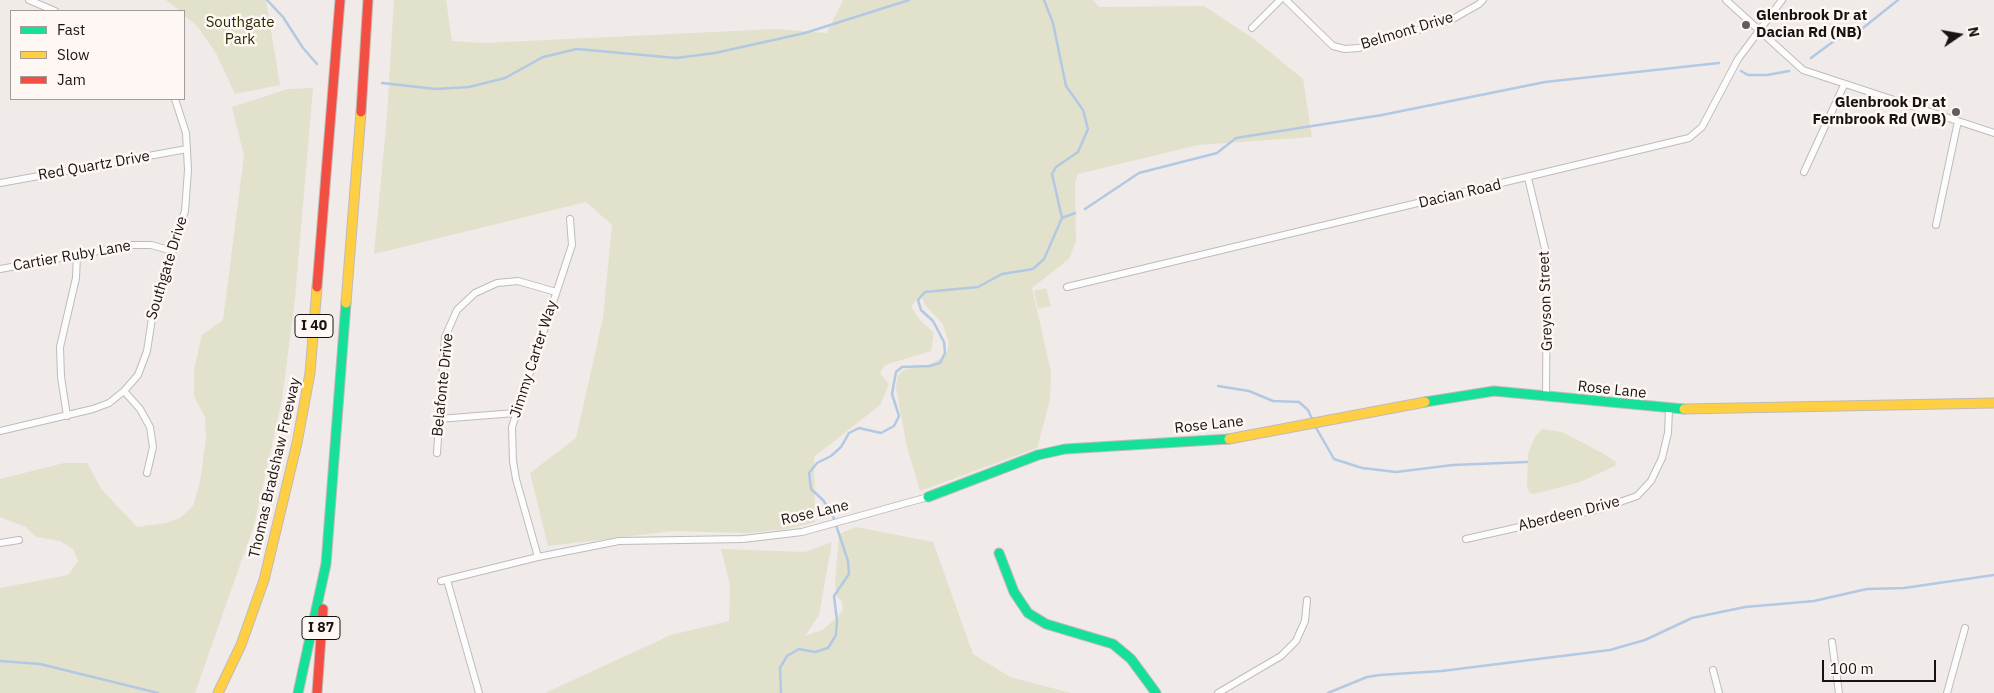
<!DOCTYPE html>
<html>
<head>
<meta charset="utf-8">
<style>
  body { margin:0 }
  #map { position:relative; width:1994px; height:693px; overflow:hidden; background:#f0eae8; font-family:"IBM Plex Sans",sans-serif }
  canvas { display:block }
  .legend { position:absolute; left:10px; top:10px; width:175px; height:90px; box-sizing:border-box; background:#fff7f3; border:1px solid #a29c99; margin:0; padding:6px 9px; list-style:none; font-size:15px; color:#171312 }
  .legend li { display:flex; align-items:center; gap:10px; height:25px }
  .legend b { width:25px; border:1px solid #a29c99 }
  .north { position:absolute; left:1934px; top:10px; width:50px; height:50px; -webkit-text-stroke:4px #fff7f3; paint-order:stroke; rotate:78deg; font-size:14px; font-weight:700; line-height:20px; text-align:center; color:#171312 }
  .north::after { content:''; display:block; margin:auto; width:18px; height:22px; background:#171312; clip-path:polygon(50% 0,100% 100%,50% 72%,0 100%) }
  .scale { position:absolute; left:1822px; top:660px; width:114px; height:22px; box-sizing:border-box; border:2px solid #171312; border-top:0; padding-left:6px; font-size:15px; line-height:18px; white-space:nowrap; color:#171312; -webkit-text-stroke:4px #fff7f3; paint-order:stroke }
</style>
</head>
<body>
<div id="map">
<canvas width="1994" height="693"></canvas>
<ul class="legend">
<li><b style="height:6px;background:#16e098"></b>Fast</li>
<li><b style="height:6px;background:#ffcf43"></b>Slow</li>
<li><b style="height:6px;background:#f24e42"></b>Jam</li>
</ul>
<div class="north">N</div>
<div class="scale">100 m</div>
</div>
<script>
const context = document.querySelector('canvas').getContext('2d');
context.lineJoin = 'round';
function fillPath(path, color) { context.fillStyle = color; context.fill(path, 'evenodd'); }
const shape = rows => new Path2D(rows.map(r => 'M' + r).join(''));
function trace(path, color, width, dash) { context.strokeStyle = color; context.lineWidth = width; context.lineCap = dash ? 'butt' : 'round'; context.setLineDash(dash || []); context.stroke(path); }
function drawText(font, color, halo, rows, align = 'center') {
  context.font = font + ' "IBM Plex Sans",sans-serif'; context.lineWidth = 5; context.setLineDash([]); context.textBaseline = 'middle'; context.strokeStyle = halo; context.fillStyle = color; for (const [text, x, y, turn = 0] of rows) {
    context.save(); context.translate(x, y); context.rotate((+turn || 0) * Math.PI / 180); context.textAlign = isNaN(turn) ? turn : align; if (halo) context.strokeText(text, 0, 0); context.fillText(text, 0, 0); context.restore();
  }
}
const green = shape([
  [166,0,266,0,280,85,235,94,216,53,197,26,184,15,184,11,180,11],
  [394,0,446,0,452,41,485,43,776,29,827,33,843,0,1093,0,1099,7,1204,6,1254,39,1303,79,1312,137,1198,145,1078,174,1075,183,1076,241,1069,259,1032,288,1051,372,1050,400,1037,448,920,491,907,447,896,388,898,375,904,370,927,365,940,359,947,351,949,344,943,324,925,305,922,298,924,292,911,306,919,319,934,333,931,351,885,365,880,373,889,384,880,405,814,457,815,522,787,529,747,533,673,531,548,546,530,473,576,438,603,318,612,225,586,202,374,254,387,116],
  [313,88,295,298,282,400,254,525,195,693,0,693,0,588,68,575,78,561,73,549,60,541,36,537,26,527,0,517,0,479,64,463,87,463,102,490,137,527,166,523,180,518,193,506,200,482,206,439,205,417,194,396,194,369,202,335,223,320,244,156,232,107,288,89],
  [1046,288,1051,306,1038,309,1034,291],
  [1542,429,1562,432,1602,453,1616,462,1615,466,1580,482,1534,494,1530,493,1527,488,1528,454,1535,437],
  [856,527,933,542,973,654,1010,677,1071,693,545,693,671,635,729,621,730,584,721,549,805,552,832,542,819,615,805,636,822,630,837,618,843,610,842,602,836,595,835,583,839,534]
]);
const stream = shape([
  [267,0,283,17,303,48,317,64],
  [1811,58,1834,41,1863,28,1898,0],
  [1741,71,1748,75,1767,75,1789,71],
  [382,83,436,89,469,87,505,78,543,57,577,49,676,58,715,53,805,33,909,0],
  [1085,209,1139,173,1217,153,1236,138,1382,115,1545,82,1719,63],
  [1062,218,1075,213],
  [1218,386,1249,391,1273,401,1299,402,1308,410,1313,421],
  [1315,426,1334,459,1362,468,1396,472,1453,465,1527,462],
  [0,661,40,664,158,693],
  [781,693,780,668,787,656,799,649,815,652,828,648,836,635,837,621,834,596,849,574,848,561,833,516,823,500,811,489,809,473,817,463,831,456,841,447,849,433,859,428,881,433,894,426,899,416,892,394,896,372,902,367,930,366,940,363,945,353,944,342,933,321,921,310,918,300,925,292,978,287,1002,274,1033,269,1044,259,1062,218,1052,174,1056,167,1078,152,1088,129,1083,110,1066,86,1053,23,1044,0],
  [1328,693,1367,677,1380,675,1442,671,1610,650,1645,640,1692,618,1745,607,1814,601,1867,589,1904,588,1994,575]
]);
const street = shape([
  [29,0,55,11],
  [1286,0,1333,46,1345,49,1359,48,1451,20,1479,4,1483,0],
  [1726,0,1803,70,1994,133],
  [1252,28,1280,0],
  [1804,172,1844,85],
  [1528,178,1547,257,1546,397],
  [0,183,187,149],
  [1936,225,1958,121],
  [0,269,131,245,151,245,173,251],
  [1067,287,1689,138,1702,127,1738,59,1782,0],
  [124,391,140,409,150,427,153,447,147,473],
  [67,416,61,377,60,347,76,278,77,255],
  [439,419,515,413],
  [0,431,93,409,109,403,124,391,138,375,147,351,154,305,185,211,188,170,186,133,175,99],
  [437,453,445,337,457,310,475,293,497,283,518,281,556,292],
  [1466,539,1600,509,1637,496,1651,481,1662,458,1668,433,1669,409],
  [0,543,19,540],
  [538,557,516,479,513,461,512,427,572,245,570,219],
  [447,580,479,693],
  [441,581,538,557,619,541,743,539,802,532,928,497],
  [1832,642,1839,693],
  [1713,670,1719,693],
  [1218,693,1281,656,1296,641,1305,621,1307,600],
  [1947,693,1965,628]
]);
const fast = shape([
  [1425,402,1494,391,1684,409],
  [928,497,1038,455,1065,449,1229,439],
  [999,553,1014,592,1028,613,1046,624,1113,644,1131,659,1156,693],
  [298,693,326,564,346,303]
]);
const slow = shape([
  [346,303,361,112],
  [1684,409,1994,403],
  [1229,439,1425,402],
  [218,693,241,645,264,580,297,443,310,373,317,287]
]);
const jam = shape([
  [361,112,368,0],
  [317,287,340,0],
  [317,693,323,609]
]);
const markers = [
  [1746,25,5,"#635e5d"],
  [1956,112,5,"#635e5d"]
];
const shields = [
  [314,326,38],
  [321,628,38]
];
const shieldNames = [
  ["I 40",314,326],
  ["I 87",321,628]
];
const poiNames = [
  ["Glenbrook Dr at",1756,16],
  ["Dacian Rd (NB)",1756,33],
  ["Glenbrook Dr at",1946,103,"right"],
  ["Fernbrook Rd (WB)",1946,120,"right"]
];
const parkNames = [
  ["Southgate",240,23],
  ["Park",240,40]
];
const streetNames = [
  ["Belmont Drive",1407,31,-17],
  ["Red Quartz Drive",94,166,-10],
  ["Dacian Road",1460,194,-13],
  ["Cartier Ruby Lane",72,256,-10],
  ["Southgate Drive",167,268,-73],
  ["Greyson Street",1546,301,-92],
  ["Jimmy Carter Way",534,359,-72],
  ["Belafonte Drive",443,385,-84],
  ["Rose Lane",1612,390,6],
  ["Rose Lane",1209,425,-6],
  ["Thomas Bradshaw Freeway",275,468,-77],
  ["Rose Lane",815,513,-13],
  ["Aberdeen Drive",1569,514,-14]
];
fillPath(green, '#e2e1cc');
trace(stream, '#b2c9e4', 2.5);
trace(street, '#c0bbb9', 8);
trace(fast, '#c0bbb9', 11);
trace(slow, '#c0bbb9', 11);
trace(jam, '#c0bbb9', 11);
trace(street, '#fdfcfc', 6);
trace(fast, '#16e098', 9);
trace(slow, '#ffcf43', 9);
trace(jam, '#f24e42', 9);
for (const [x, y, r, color] of markers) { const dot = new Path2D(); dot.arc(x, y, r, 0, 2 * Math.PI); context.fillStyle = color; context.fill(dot); trace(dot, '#fff7f3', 2); }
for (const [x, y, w] of shields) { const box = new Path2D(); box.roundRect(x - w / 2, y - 11.5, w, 23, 4); context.fillStyle = '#fff7f3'; context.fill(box); trace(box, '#171312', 1); }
drawText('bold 14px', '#171312', null, shieldNames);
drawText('bold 15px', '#171312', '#fff7f3', poiNames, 'left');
drawText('15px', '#2a2c03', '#fff7f3', parkNames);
drawText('15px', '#171312', '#fff7f3', streetNames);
</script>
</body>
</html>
